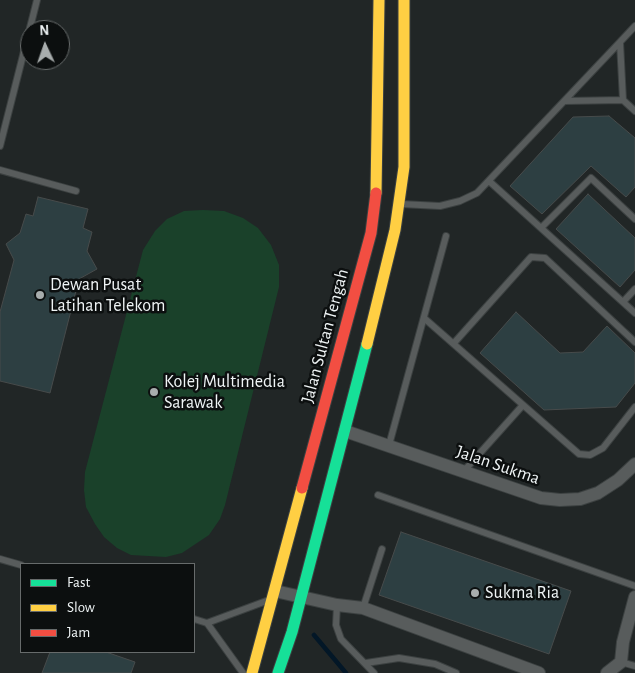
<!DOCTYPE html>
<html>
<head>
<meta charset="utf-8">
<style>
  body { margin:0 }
  #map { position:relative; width:635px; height:673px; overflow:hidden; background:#212626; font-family:"Alegreya Sans",sans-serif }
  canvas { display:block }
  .legend { position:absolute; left:20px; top:563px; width:175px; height:90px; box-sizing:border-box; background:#0c0f0f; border:1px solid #676b6b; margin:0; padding:6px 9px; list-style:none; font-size:15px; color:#f0f5f6 }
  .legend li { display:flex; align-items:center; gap:10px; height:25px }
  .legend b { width:25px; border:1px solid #676b6b }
  .north { position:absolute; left:20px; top:20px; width:50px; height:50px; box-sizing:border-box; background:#0c0f0f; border:1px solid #676b6b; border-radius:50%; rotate:357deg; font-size:14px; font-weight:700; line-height:20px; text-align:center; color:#f0f5f6 }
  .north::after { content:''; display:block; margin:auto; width:18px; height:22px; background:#a8adad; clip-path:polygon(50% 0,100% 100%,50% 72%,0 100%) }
</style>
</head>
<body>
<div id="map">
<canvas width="635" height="673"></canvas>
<ul class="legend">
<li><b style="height:6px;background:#16e098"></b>Fast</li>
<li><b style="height:6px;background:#ffcf43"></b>Slow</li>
<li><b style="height:6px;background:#f24e42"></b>Jam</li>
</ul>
<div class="north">N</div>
</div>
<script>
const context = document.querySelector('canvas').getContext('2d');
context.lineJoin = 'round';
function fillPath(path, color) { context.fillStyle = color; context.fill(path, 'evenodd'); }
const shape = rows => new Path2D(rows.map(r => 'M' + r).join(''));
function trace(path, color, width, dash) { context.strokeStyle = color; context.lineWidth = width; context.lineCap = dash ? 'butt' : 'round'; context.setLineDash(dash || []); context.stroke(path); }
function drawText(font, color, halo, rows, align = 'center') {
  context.font = font + ' "Alegreya Sans",sans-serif'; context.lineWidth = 5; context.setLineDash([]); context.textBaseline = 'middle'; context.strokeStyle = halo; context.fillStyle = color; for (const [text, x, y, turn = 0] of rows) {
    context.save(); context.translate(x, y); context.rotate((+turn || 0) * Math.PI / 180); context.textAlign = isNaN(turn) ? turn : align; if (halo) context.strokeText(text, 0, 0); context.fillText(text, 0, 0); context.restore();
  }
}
const green = shape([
  [203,210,224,211,243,218,258,228,271,245,279,265,279,287,225,505,220,519,209,535,182,553,166,557,131,555,117,548,104,537,95,524,86,507,84,490,85,472,143,250,155,231,167,219,184,211]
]);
const stream = shape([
  [314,635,346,673]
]);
const building = shape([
  [609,116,635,138,635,187,626,197,591,166,542,214,510,186,573,117,609,116],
  [588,194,635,238,635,270,620,287,556,229,588,194],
  [38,197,88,209,83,228,92,232,87,251,97,269,79,279,50,393,0,381,0,312,14,260,6,244,20,233,26,214,33,216,38,197],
  [516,312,560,353,583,352,607,326,635,353,635,383,616,407,544,410,480,353,516,312],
  [401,532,571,591,549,654,379,595,401,532],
  [50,652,106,652,135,662,131,673,42,673,50,652]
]);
const lane = shape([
  [623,100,620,42,635,26],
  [565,101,623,100,635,111],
  [0,146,37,0],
  [0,170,76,191],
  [489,181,635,313],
  [401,204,440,206,460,201,477,193,620,42],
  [541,228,591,178,635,219],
  [623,302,635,289],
  [424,318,579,454,590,455,603,448,635,407],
  [454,343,531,257,545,258,635,342],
  [389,445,446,236],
  [463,472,523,405],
  [378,495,635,586],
  [0,559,21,565],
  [337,605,336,625,341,639,374,673],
  [363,608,382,549],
  [194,619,207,623,243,673],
  [207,623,269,600],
  [621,662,635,666],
  [366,663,399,658,435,664,456,673]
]);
const street = shape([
  [345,431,541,498,560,500,580,499,598,493,618,480,635,464],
  [275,591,337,605,363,608,539,673],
  [607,673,621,662,623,642,635,597]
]);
const fast = shape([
  [278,673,292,632,367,344]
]);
const slow = shape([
  [376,193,379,0],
  [367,344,395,230,404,167,404,0],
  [252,673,302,488]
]);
const jam = shape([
  [302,488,371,233,376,193]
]);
const markers = [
  [40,295,5,"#a8adad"],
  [154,392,5,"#a8adad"],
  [475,593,5,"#a8adad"]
];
const poiNames = [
  ["Dewan Pusat",50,285],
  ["Latihan Telekom",50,306],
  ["Kolej Multimedia",164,382],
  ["Sarawak",164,403],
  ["Sukma Ria",485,593]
];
const streetNames = [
  ["Jalan Sultan Tengah",325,336,-75],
  ["Jalan Sukma",498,465,19]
];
fillPath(green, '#1a412a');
trace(stream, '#031727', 4.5);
fillPath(building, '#2d3f42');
trace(building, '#474b4b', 1);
trace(lane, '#3c4141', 8);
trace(street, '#3c4141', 14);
trace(fast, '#3c4141', 13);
trace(slow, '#3c4141', 13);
trace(jam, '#3c4141', 13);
trace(lane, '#585c5c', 6);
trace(street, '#585c5c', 12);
trace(fast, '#16e098', 11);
trace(slow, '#ffcf43', 11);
trace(jam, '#f24e42', 11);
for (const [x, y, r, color] of markers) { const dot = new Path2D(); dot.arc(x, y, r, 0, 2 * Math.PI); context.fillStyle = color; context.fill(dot); trace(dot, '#0c0f0f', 2); }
drawText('18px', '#f0f5f6', '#0c0f0f', poiNames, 'left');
drawText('18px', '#f0f5f6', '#0c0f0f', streetNames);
</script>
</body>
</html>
